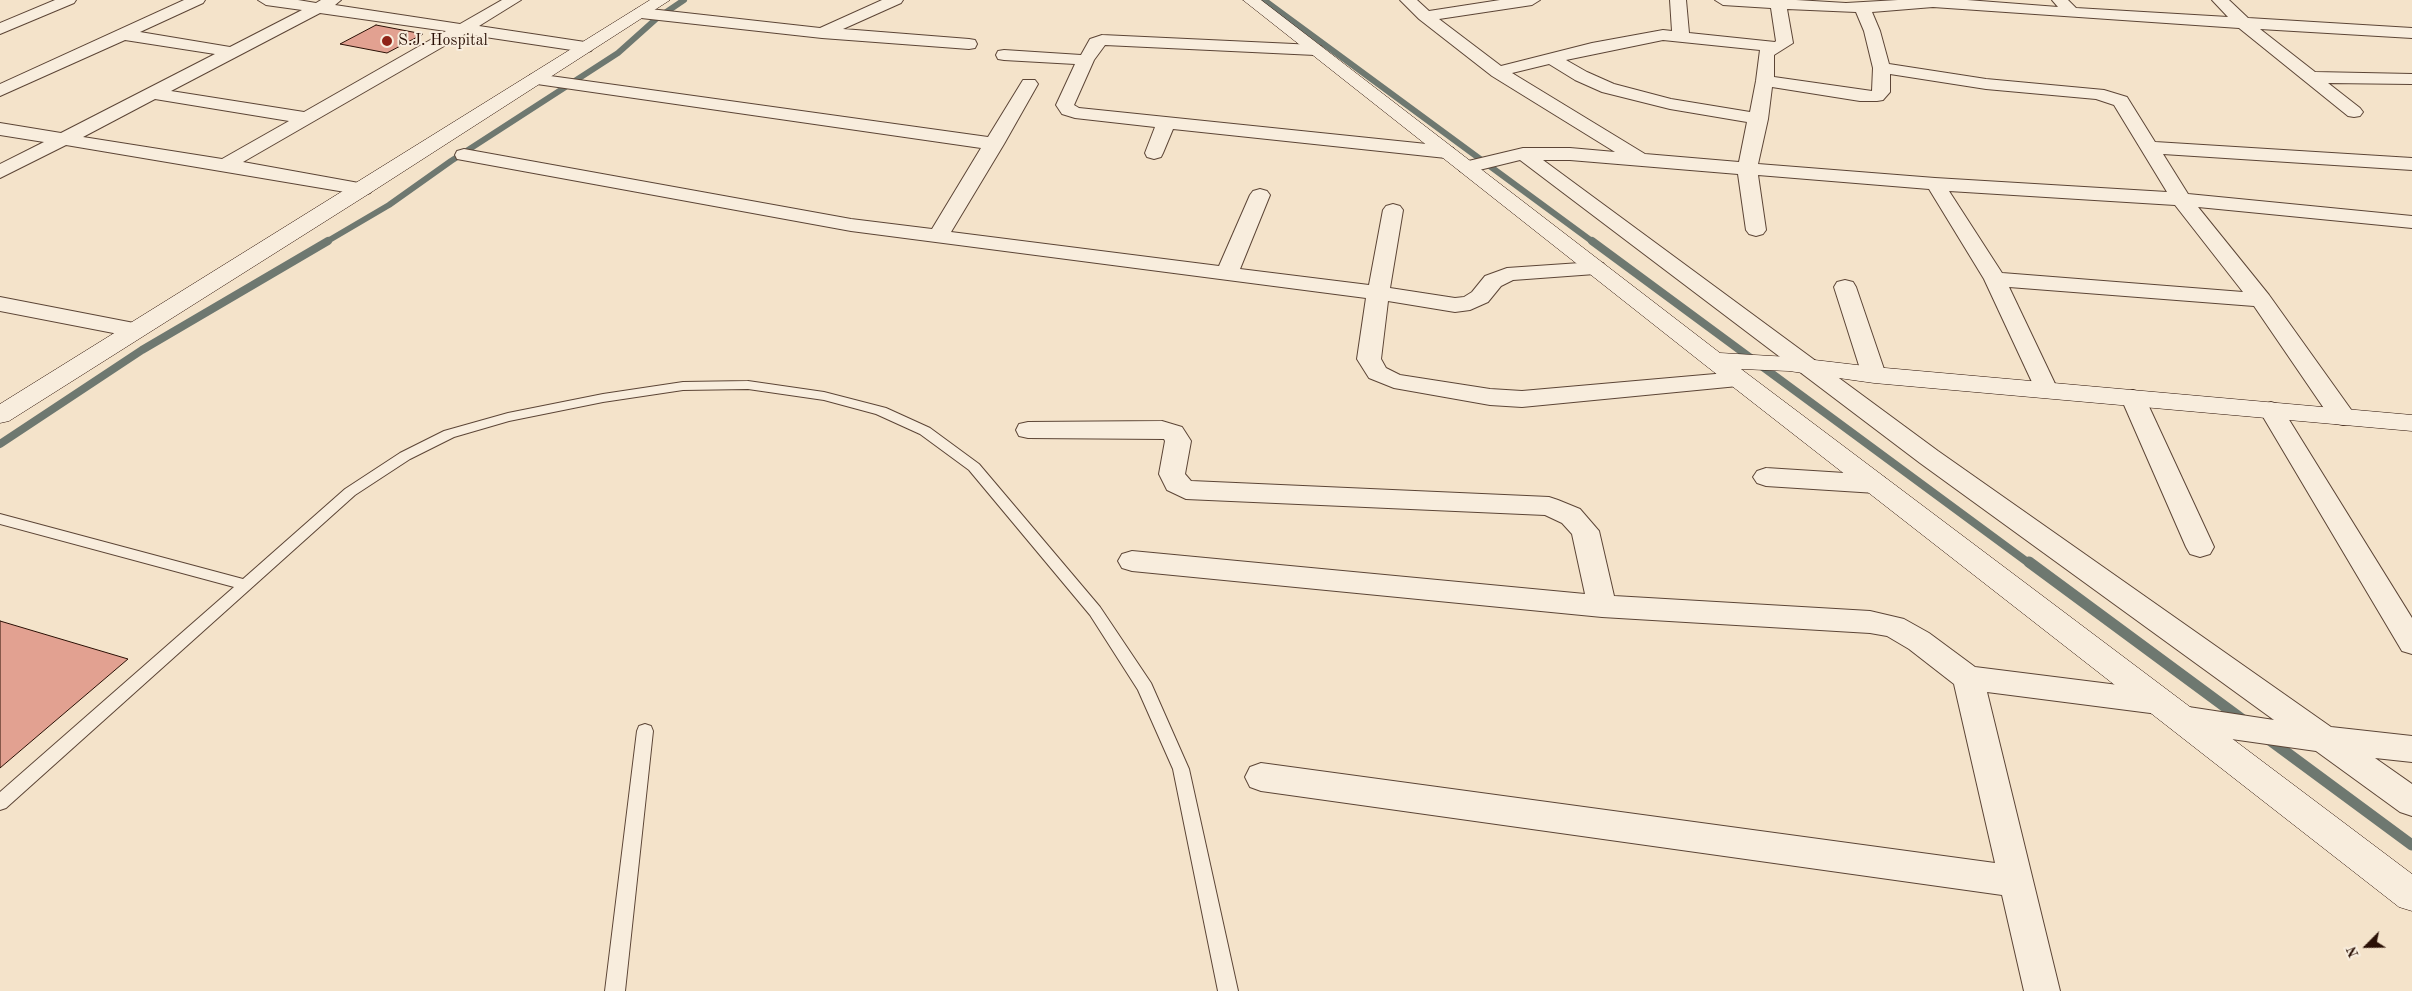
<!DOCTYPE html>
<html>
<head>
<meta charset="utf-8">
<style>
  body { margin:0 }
  #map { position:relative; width:2412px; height:991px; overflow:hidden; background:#f4e3ca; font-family:"Old Standard TT",serif }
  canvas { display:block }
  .north { position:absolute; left:2342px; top:921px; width:50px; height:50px; -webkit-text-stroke:4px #f8eddd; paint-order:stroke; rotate:247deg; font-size:14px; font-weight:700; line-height:20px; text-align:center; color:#2a1005 }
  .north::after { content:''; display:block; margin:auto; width:18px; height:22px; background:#2a1005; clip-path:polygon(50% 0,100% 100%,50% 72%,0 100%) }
</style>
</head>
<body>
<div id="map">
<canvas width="2412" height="991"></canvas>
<div class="north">N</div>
</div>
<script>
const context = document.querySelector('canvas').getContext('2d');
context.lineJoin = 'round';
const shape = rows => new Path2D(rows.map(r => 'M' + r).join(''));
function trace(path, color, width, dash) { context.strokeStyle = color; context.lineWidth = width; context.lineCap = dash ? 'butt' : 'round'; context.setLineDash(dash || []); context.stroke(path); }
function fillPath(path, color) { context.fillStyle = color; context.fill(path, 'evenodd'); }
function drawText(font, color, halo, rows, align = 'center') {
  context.font = font + ' "Old Standard TT",serif'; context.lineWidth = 4; context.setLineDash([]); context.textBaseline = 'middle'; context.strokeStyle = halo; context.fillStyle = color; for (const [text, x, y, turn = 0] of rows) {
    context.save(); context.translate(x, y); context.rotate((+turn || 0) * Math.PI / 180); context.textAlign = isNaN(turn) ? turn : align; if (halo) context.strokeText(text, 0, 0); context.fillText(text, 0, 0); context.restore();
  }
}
const streamFar2 = shape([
  [1264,0,1593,242],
  [326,242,389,205,451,161,618,53,656,19,684,0]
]);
const streamFar1 = shape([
  [1592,241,2030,564],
  [0,444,142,350,328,241]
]);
const stream = shape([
  [2029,562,2243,720],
  [2267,738,2412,845]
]);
const building = shape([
  [376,25,423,34,387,53,340,44,376,25],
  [0,621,128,659,0,768,0,621]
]);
const lane = shape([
  [748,381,824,392,886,408,930,428,979,464,1100,607,1151,683,1189,769,1238,991,1218,991,1173,769,1138,690,1090,615,969,470,920,434,876,414,824,400,748,389,683,390,603,402,509,421,454,437,410,459,355,495,6,808,0,810,0,792,234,587,0,524,0,514,243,579,345,489,400,453,444,431,508,413,603,394,683,382,748,381],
  [645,724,651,726,653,731,625,991,605,991,637,731,639,726,645,724]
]);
const street = shape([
  [55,0,76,0,74,3,0,34,0,23,55,0],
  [184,0,205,0,203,3,140,32,230,47,302,10,266,5,258,0,298,0,316,3,321,0,341,0,335,5,460,24,502,0,521,0,479,26,585,42,591,43,593,47,591,51,585,52,465,34,243,162,370,185,373,189,370,193,363,195,66,145,0,178,0,164,44,142,0,135,0,123,61,133,215,54,125,40,0,96,0,84,184,0],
  [320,13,446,31,304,112,171,91,320,13],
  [155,99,289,121,222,159,83,137,155,99],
  [882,0,903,0,901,3,843,29,969,39,975,40,977,44,975,48,969,49,822,38,641,18,635,16,633,13,635,10,641,8,820,28,882,0],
  [1400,0,1417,0,1429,11,1500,0,1540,0,1532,5,1439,19,1501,66,1592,43,1663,30,1672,31,1670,0,1686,0,1689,33,1775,42,1776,41,1771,8,1723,5,1715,0,1796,0,1846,3,1898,0,1967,0,2058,7,2052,0,2068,0,2076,8,2228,17,2212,0,2229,0,2248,18,2412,28,2412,38,2260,29,2315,72,2412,74,2412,84,2328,83,2360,108,2363,112,2360,116,2354,117,2348,116,2239,28,1933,7,1872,12,1880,31,1889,64,1986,79,2104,90,2127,97,2155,142,2412,158,2412,170,2163,154,2188,194,2412,216,2412,228,2198,207,2269,295,2352,411,2355,417,2352,423,2343,425,2334,423,2254,306,2009,287,2058,390,2054,395,2046,397,2038,395,1984,279,1929,189,1758,175,1766,230,1763,234,1756,236,1749,234,1746,230,1738,174,1570,160,1543,160,1938,451,2331,727,2412,736,2412,762,2375,758,2412,784,2412,816,2400,812,2316,751,2182,732,2171,728,2166,719,2171,710,2182,706,2274,720,1920,463,1520,160,1467,173,1460,171,1457,167,1460,163,1523,148,1570,148,1615,152,1492,76,1419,19,1400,0],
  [1787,9,1856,12,1864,31,1873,68,1872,91,1774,77,1774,55,1793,43,1787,9],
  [1663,40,1760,50,1756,81,1750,112,1671,99,1614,84,1587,72,1566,60,1663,40],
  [1549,64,1575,80,1602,92,1670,109,1747,122,1739,162,1645,154,1512,73,1549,64],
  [1890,74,1986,89,2096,99,2114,105,2167,192,1935,178,1758,164,1768,119,1772,87,1860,101,1877,101,1883,100,1890,92,1890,74],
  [1949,191,2175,205,2243,292,2002,273,1949,191],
  [1102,35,1315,45,1321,46,1323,50,1321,54,1315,55,1105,45,1094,60,1074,105,1079,108,1446,146,1453,148,1455,152,1453,156,1446,158,1173,129,1163,153,1161,157,1154,159,1147,157,1145,153,1155,127,1075,118,1062,114,1056,105,1075,64,1004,60,998,59,996,55,998,51,1004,50,1081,55,1090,39,1102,35],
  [536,74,988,137,1023,80,1035,80,1038,84,1004,144,951,232,1219,266,1250,195,1253,191,1260,189,1267,191,1270,195,1240,269,1369,285,1383,210,1386,206,1393,204,1400,206,1403,210,1390,288,1455,298,1464,297,1472,292,1485,276,1507,268,1595,262,1603,263,1606,268,1603,273,1595,274,1513,280,1501,286,1488,302,1470,310,1455,312,1388,301,1381,359,1386,368,1400,375,1490,389,1522,391,1738,372,1746,374,1750,379,1746,384,1738,386,1522,407,1490,405,1394,388,1369,378,1357,359,1366,298,851,231,457,159,455,155,457,151,464,149,851,219,932,229,981,148,530,83,527,79,530,75,536,74],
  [1845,280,1853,282,1856,287,1886,375,1882,380,1874,382,1866,380,1862,375,1834,287,1837,282,1845,280],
  [0,297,134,323,142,325,145,330,142,335,134,337,0,311,0,297],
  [2133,390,2142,393,2145,398,2214,547,2210,554,2200,557,2190,554,2186,547,2121,398,2124,393,2133,390],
  [2271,402,2280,405,2283,410,2412,618,2412,654,2402,651,2259,410,2262,405,2271,402],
  [1162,421,1182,427,1191,441,1185,474,1191,481,1549,497,1558,500,1580,509,1599,531,1614,596,1870,611,1904,619,1929,633,1975,667,2158,690,2169,693,2173,702,2169,711,2158,714,1987,692,2060,991,2024,991,2002,895,1261,791,1250,787,1245,777,1250,767,1261,763,1995,863,1954,684,1909,649,1887,636,1870,633,1602,617,1132,571,1122,568,1118,561,1122,554,1132,551,1585,594,1572,534,1562,523,1545,515,1186,499,1167,490,1159,474,1165,441,1164,439,1028,438,1019,436,1016,430,1019,424,1028,422,1162,421],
  [1766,468,1876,475,1885,478,1889,484,1885,490,1876,493,1766,486,1757,483,1753,477,1757,471,1766,468]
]);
const secondary = shape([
  [650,0,670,0,370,193,9,421,0,423,0,404,650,0],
  [1243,0,1261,0,1720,353,1789,357,1874,367,2412,415,2412,431,1874,383,1789,371,1741,369,2412,874,2412,911,2399,907,1705,365,1243,0]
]);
const markers = [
  [387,41,6,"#8f2418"]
];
const farPoinames = [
  ["S.J. Hospital",398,41]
];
trace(streamFar2, '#6e7870', 6);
trace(streamFar1, '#6e7870', 8);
trace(stream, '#6e7870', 11);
fillPath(building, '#e2a191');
trace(building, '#2a1005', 1);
trace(lane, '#5c4536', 2);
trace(street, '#5c4536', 2);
trace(secondary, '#2a1005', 1);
fillPath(lane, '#f8eddd');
fillPath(street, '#f8eddd');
fillPath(secondary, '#f8eddd');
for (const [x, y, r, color] of markers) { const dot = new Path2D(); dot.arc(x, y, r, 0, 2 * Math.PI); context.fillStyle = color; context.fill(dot); trace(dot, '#f8eddd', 2); }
drawText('16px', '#2a1005', '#f8eddd', farPoinames, 'left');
</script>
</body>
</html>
